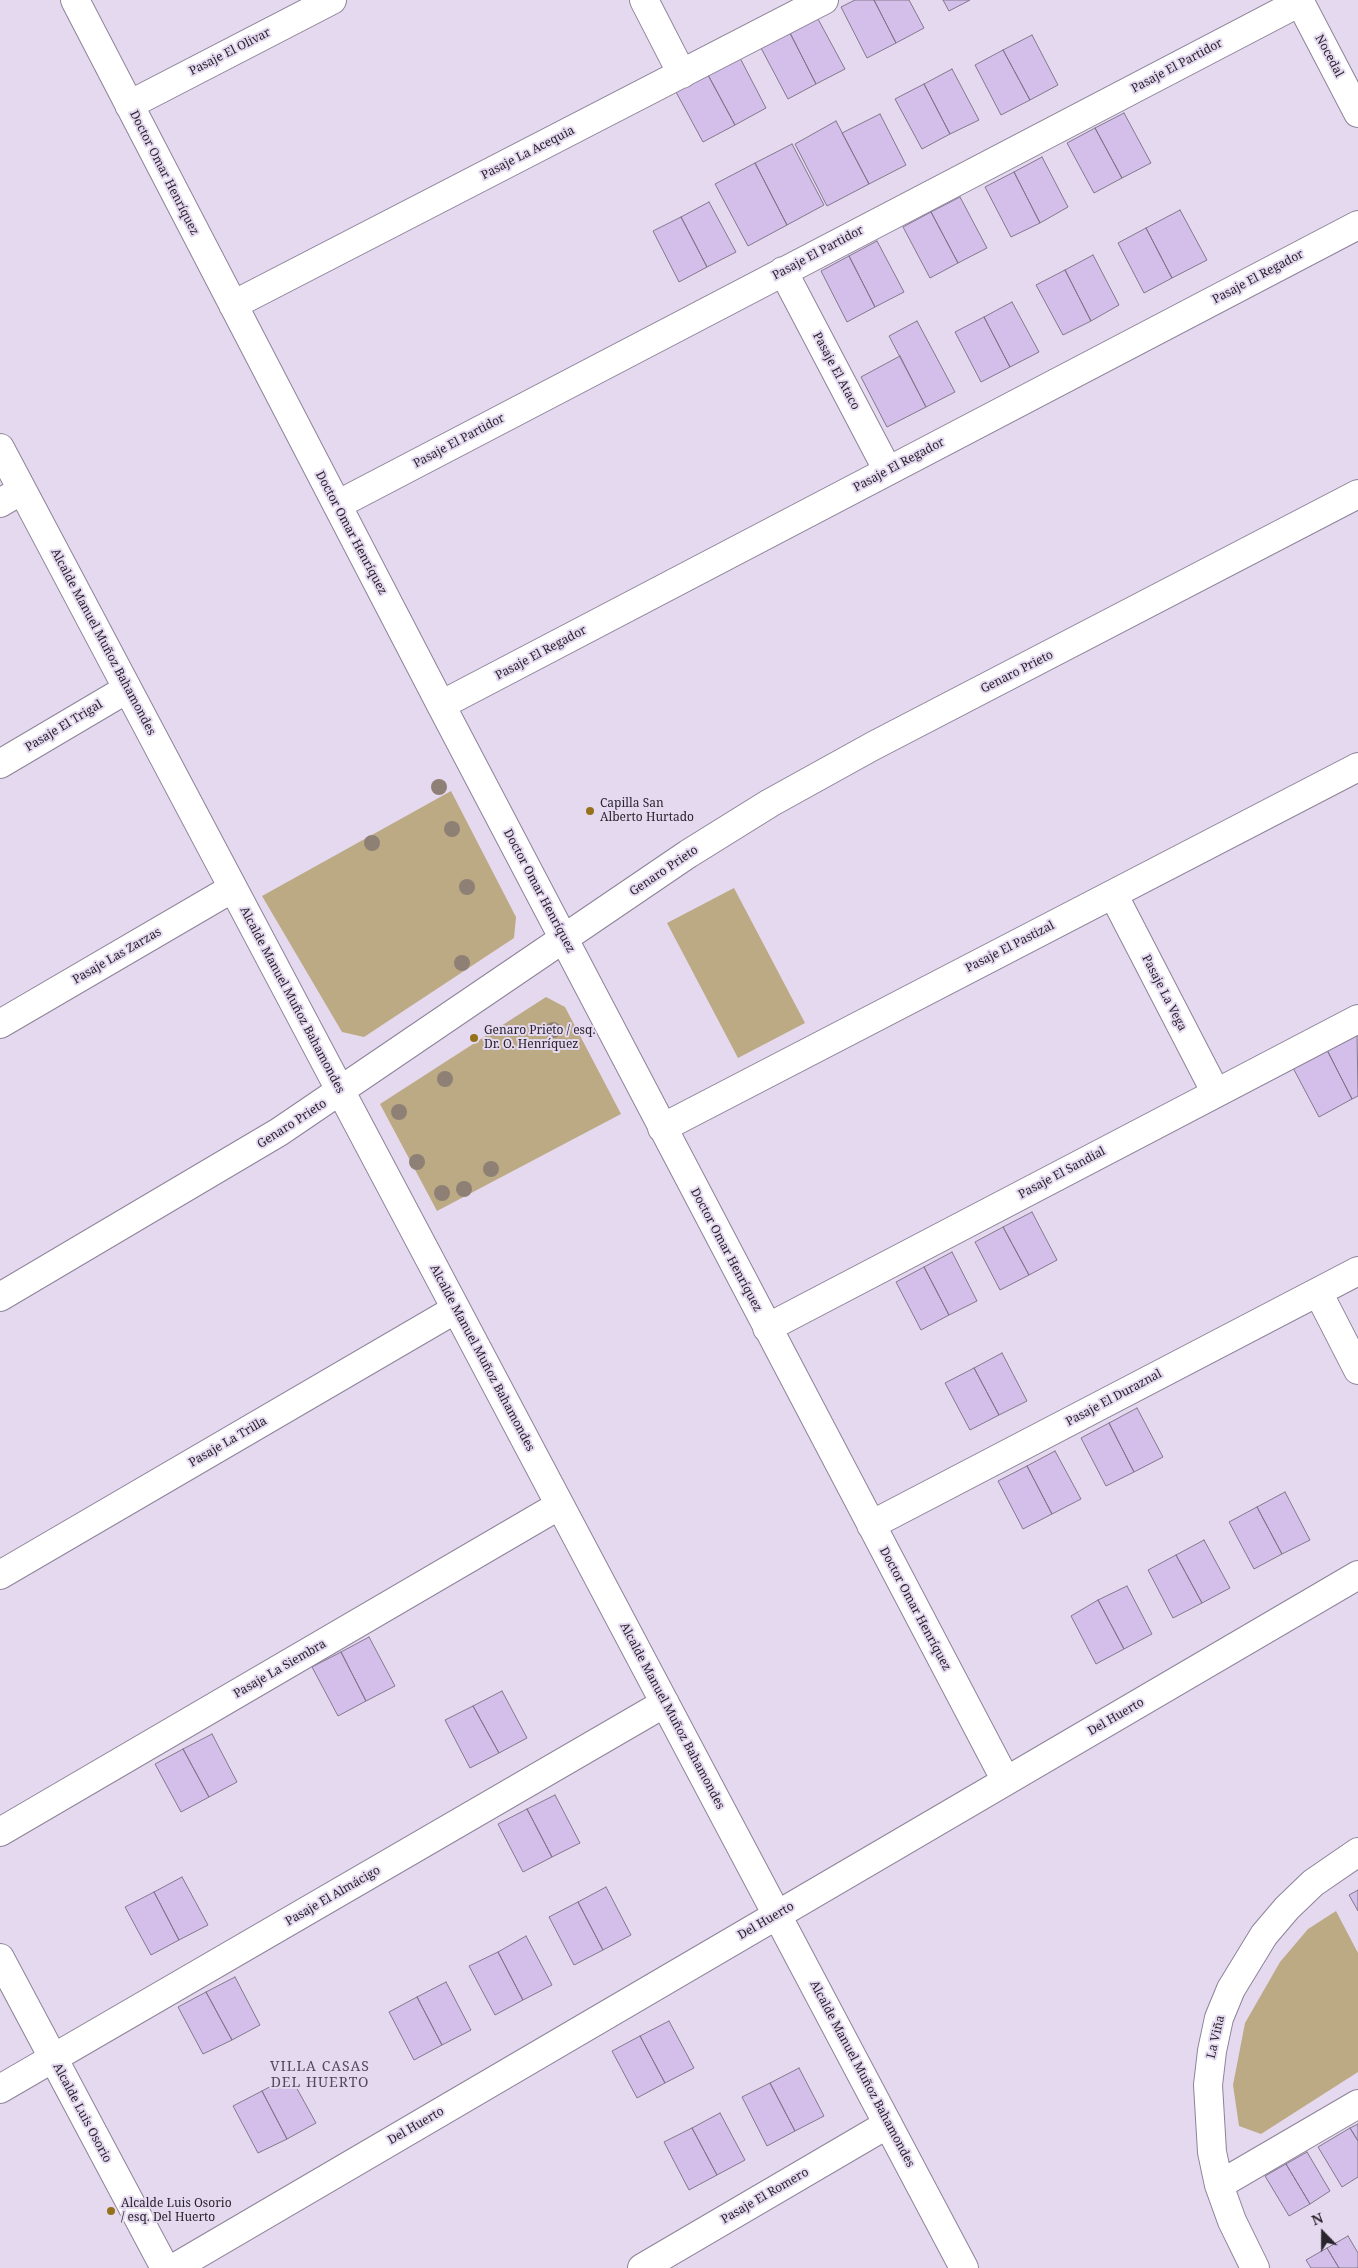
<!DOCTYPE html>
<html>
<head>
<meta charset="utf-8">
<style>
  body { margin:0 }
  #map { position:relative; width:1358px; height:2268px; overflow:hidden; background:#e5d9f0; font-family:"Noto Serif",serif }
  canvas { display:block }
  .north { position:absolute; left:1298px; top:2208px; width:50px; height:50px; -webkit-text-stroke:4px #e5d9f0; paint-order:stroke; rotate:338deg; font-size:14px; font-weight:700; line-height:20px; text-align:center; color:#29242d }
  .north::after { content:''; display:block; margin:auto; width:18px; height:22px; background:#29242d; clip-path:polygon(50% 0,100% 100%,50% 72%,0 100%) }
</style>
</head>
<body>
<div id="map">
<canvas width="1358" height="2268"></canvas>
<div class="north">N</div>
</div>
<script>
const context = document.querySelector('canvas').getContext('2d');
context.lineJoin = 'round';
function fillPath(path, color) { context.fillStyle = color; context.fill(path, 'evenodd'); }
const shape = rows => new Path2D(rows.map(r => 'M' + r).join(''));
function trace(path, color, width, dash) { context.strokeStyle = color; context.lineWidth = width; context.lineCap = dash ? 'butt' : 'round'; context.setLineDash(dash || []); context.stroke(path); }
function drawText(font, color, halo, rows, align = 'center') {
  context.font = font + ' "Noto Serif",serif'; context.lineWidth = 4; context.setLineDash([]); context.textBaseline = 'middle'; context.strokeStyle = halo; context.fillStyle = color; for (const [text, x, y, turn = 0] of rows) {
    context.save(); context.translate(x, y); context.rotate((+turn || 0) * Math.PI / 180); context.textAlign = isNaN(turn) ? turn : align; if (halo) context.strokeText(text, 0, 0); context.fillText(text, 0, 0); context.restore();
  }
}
const green = shape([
  [451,791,516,917,514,938,364,1037,342,1032,262,896],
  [734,888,805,1023,738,1058,667,923],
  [546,997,565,1007,621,1114,437,1211,380,1104],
  [1336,1911,1358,1953,1358,2072,1261,2134,1239,2126,1233,2085,1245,2023,1280,1962,1308,1929]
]);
const building = shape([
  [855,0,874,0,896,43,867,58,841,7,855,0],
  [874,0,909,0,924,28,896,43,874,0],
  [943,0,970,0,949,11,943,0],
  [818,19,845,69,816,84,790,33,818,19],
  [790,33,816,84,788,99,761,48,790,33],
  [1032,35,1058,85,1030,100,1003,50,1032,35],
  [1003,50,1030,100,1001,115,975,65,1003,50],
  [740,58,766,108,735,125,708,75,740,58],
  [952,69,979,120,950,134,924,84,952,69],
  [708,75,735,125,703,142,676,92,708,75],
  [924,84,950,134,922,149,895,99,924,84],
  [1124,113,1151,163,1122,178,1095,128,1124,113],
  [880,114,906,165,869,184,842,133,880,114],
  [836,121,869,184,827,206,795,144,836,121],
  [1095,128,1122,178,1094,193,1067,143,1095,128],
  [792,144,824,205,787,225,755,163,792,144],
  [1042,157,1068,207,1040,223,1014,172,1042,157],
  [755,163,787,225,748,246,715,184,755,163],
  [1014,172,1040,223,1011,237,985,187,1014,172],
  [960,197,987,248,958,263,931,212,960,197],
  [709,202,736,252,707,267,681,217,709,202],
  [1180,210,1207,260,1172,278,1146,228,1180,210],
  [931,212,958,263,930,278,903,227,931,212],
  [681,217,707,267,679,282,653,231,681,217],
  [1146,228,1172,278,1144,293,1118,243,1146,228],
  [877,241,904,292,875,307,849,256,877,241],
  [1093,255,1119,305,1091,321,1065,270,1093,255],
  [849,256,875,307,847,322,821,271,849,256],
  [1065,270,1091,321,1063,335,1036,285,1065,270],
  [1012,302,1039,352,1010,367,984,317,1012,302],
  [984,317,1010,367,981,382,955,332,984,317],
  [917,321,955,392,926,407,889,336,917,321],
  [900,356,926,407,887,427,861,377,900,356],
  [1357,1033,1358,1096,1352,1099,1326,1048,1357,1033],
  [1326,1048,1352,1099,1319,1117,1292,1066,1326,1048],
  [1032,1212,1057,1260,1029,1275,1003,1227,1032,1212],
  [1003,1227,1029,1275,1000,1290,975,1242,1003,1227],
  [952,1252,977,1301,949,1315,924,1267,952,1252],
  [924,1267,949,1315,921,1330,896,1282,924,1267],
  [1002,1353,1027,1401,999,1415,974,1368,1002,1353],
  [974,1368,999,1415,970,1430,945,1383,974,1368],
  [1137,1408,1163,1457,1134,1472,1109,1423,1137,1408],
  [1109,1423,1134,1472,1106,1486,1081,1438,1109,1423],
  [1055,1451,1081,1499,1052,1514,1027,1466,1055,1451],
  [1027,1466,1052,1514,1023,1529,998,1481,1027,1466],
  [1285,1492,1310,1540,1282,1554,1257,1507,1285,1492],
  [1257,1507,1282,1554,1254,1569,1229,1522,1257,1507],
  [1204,1540,1230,1588,1202,1603,1176,1555,1204,1540],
  [1176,1555,1202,1603,1173,1618,1148,1570,1176,1555],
  [1127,1586,1152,1634,1124,1649,1098,1600,1127,1586],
  [1098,1600,1124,1649,1096,1664,1071,1616,1098,1600],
  [369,1637,395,1686,366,1701,341,1652,369,1637],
  [341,1652,366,1701,338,1716,312,1667,341,1652],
  [502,1691,527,1738,499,1753,473,1706,502,1691],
  [473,1706,499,1753,470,1768,445,1720,473,1706],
  [212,1734,237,1782,209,1797,183,1749,212,1734],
  [183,1749,209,1797,181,1812,155,1764,183,1749],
  [555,1795,580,1843,552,1857,527,1809,555,1795],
  [527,1809,552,1857,523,1872,498,1824,527,1809],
  [182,1877,208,1925,179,1940,154,1892,182,1877],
  [606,1887,631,1935,603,1950,578,1902,606,1887],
  [1358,1890,1358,1911,1349,1895,1358,1890],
  [154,1892,179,1940,151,1955,125,1907,154,1892],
  [578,1902,603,1950,574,1965,549,1917,578,1902],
  [526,1936,552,1985,523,2000,498,1952,526,1936],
  [498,1952,523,2000,495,2015,469,1966,498,1952],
  [235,1977,260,2025,232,2040,206,1992,235,1977],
  [446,1982,471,2030,442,2045,417,1997,446,1982],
  [206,1992,232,2040,203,2054,178,2007,206,1992],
  [417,1997,442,2045,414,2060,389,2012,417,1997],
  [669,2021,694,2068,665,2083,640,2036,669,2021],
  [640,2036,665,2083,637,2098,612,2051,640,2036],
  [799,2068,824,2116,795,2131,770,2083,799,2068],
  [290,2076,316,2123,287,2139,262,2091,290,2076],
  [770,2083,795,2131,767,2146,742,2097,770,2083],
  [262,2091,287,2139,258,2153,233,2106,262,2091],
  [720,2113,745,2160,717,2175,692,2128,720,2113],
  [1358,2124,1358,2141,1350,2128,1358,2124],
  [692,2128,717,2175,689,2190,664,2142,692,2128],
  [1350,2128,1358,2141,1358,2177,1342,2187,1318,2147,1350,2128],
  [1307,2152,1330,2191,1310,2204,1286,2164,1307,2152],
  [1286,2164,1310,2204,1289,2216,1265,2176,1286,2164],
  [1348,2236,1358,2253,1358,2268,1339,2268,1327,2248,1348,2236],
  [1327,2248,1339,2268,1311,2268,1306,2260,1327,2248]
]);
const minor = shape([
  [75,0,441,705,1006,1781],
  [644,0,682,74],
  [1299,0,1358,113],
  [129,105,332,0],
  [783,271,888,471],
  [233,305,824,0],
  [0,448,964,2268],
  [0,503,22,490],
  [337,505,1300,2],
  [441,705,1358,225],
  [0,764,127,689],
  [1113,894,1216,1093],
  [0,1024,233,888],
  [662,1128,1358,767],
  [1318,1292,1358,1370],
  [0,1297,279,1132,688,854,770,803,873,746,1358,494],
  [767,1328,1358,1019],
  [871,1525,1358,1271],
  [0,1575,456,1309],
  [0,1832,560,1505],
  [0,1958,165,2268],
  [0,2089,665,1703],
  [1219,2185,1358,2104],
  [174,2268,1358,1575],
  [642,2268,888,2124],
  [1255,2268,1232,2221,1219,2185,1212,2152,1208,2085,1212,2051,1219,2018,1231,1989,1264,1935,1287,1908,1313,1883,1358,1852]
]);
const trees = [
  [439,787],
  [452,829],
  [372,843],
  [467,887],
  [462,963],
  [553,1030],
  [445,1079],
  [399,1112],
  [417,1162],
  [491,1169],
  [464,1189],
  [442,1193]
];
const markers = [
  [590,811,5,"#95721a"],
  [474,1038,5,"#95721a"],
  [111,2211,5,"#95721a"]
];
const streetNames = [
  ["Pasaje El Olivar",230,52,-27],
  ["Nocedal",1329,56,62],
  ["Pasaje El Partidor",1177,66,-28],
  ["Pasaje La Acequia",528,153,-27],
  ["Doctor Omar Henríquez",164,173,63],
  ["Pasaje El Partidor",818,253,-28],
  ["Pasaje El Regador",1258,277,-28],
  ["Pasaje El Ataco",836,371,62],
  ["Pasaje El Partidor",459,441,-28],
  ["Pasaje El Regador",899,465,-28],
  ["Doctor Omar Henríquez",351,533,62],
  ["Alcalde Manuel Muñoz Bahamondes",103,642,62],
  ["Pasaje El Regador",541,653,-28],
  ["Genaro Prieto",1017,672,-27],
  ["Pasaje El Trigal",64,726,-31],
  ["Genaro Prieto",664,871,-34],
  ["Doctor Omar Henríquez",539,891,62],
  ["Pasaje El Pastizal",1010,947,-27],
  ["Pasaje Las Zarzas",117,956,-30],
  ["Pasaje La Vega",1164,993,63],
  ["Alcalde Manuel Muñoz Bahamondes",292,1000,62],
  ["Genaro Prieto",292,1124,-33],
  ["Pasaje El Sandial",1062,1173,-28],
  ["Doctor Omar Henríquez",726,1250,62],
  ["Alcalde Manuel Muñoz Bahamondes",482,1358,62],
  ["Pasaje El Duraznal",1114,1398,-28],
  ["Pasaje La Trilla",228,1442,-30],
  ["Doctor Omar Henríquez",915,1609,62],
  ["Pasaje La Siembra",280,1669,-30],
  ["Alcalde Manuel Muñoz Bahamondes",672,1716,62],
  ["Del Huerto",1116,1717,-30],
  ["Pasaje El Almácigo",333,1896,-30],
  ["Del Huerto",766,1921,-30],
  ["La Viña",1216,2037,-77],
  ["Alcalde Manuel Muñoz Bahamondes",862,2074,62],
  ["Alcalde Luis Osorio",82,2113,62],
  ["Del Huerto",416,2126,-30],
  ["Pasaje El Romero",765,2196,-30]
];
const poiNames = [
  ["Capilla San",600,804],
  ["Alberto Hurtado",600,818],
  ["Genaro Prieto / esq.",484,1031],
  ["Dr. O. Henríquez",484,1045],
  ["Alcalde Luis Osorio",121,2204],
  ["/ esq. Del Huerto",121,2218]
];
const neighbourhoodNames = [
  ["VILLA CASAS",320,2067],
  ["DEL HUERTO",320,2083]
];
fillPath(green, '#bcaa84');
fillPath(building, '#d4beea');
trace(building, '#83788d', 1);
trace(minor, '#8d8398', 30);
trace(minor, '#fff', 28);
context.fillStyle = '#8f8076';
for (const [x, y] of trees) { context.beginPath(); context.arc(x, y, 8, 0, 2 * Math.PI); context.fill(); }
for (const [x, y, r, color] of markers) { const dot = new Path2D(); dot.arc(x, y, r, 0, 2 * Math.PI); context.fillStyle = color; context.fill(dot); trace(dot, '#e5d9f0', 2); }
drawText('12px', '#29242d', '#e5d9f0', streetNames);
drawText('12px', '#29242d', '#e5d9f0', poiNames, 'left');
context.letterSpacing = '1px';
drawText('14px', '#544a5d', '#e5d9f0', neighbourhoodNames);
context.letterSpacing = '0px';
</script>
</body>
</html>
